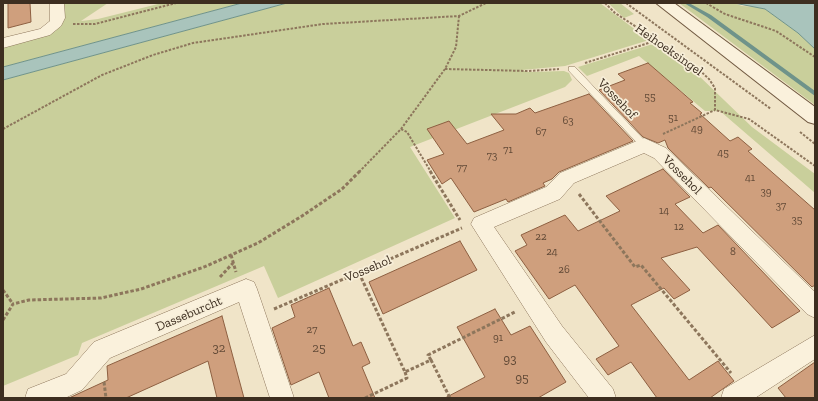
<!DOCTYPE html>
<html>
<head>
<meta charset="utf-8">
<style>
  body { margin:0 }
  #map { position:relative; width:818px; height:401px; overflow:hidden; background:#f0e4c8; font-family:"Zilla Slab",serif }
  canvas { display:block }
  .frame { position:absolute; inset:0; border:4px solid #3d2e20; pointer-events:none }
</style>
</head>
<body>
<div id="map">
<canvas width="818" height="401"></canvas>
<div class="frame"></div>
</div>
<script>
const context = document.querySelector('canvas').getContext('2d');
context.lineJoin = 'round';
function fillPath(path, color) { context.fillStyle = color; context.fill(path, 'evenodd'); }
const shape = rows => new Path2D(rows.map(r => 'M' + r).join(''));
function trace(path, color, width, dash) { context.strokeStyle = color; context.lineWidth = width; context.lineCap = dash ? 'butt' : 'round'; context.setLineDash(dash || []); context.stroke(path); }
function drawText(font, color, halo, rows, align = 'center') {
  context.font = font + ' "Zilla Slab",serif'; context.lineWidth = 3.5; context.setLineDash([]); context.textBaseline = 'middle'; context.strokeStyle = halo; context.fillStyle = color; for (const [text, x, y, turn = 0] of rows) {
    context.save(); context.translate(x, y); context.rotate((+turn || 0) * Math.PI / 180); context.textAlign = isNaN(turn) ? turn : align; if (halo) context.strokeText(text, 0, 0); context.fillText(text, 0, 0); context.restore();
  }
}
const green = shape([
  [63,3,108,3,81,21,98,19,162,3,242,3,3,67,3,46,46,34],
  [287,3,600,3,649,40,565,66,522,70,528,72,564,71,569,73,572,80,565,87,410,147,455,218,278,298,264,266,82,343,78,355,3,386,3,80],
  [608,3,620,3,634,14,624,18],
  [679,3,734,3,742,6,756,7,765,9,798,33,815,49,815,105],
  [653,44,696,73,752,127,815,174,815,193,720,111,705,111,639,56,587,76,578,67]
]);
const water = shape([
  [242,3,287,3,3,80,3,67,242,3],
  [734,3,815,3,815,49,798,33,765,9,734,3]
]);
const stream = shape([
  [684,3,689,3,711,15,815,91,815,96,707,17,684,3]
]);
const building = shape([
  [8,3,30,3,31,22,8,28,8,3],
  [648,63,693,102,690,103,702,113,700,114,730,141,738,137,752,149,748,151,815,210,815,285,812,287,711,187,709,188,668,148,665,140,658,143,643,137,599,90,625,80,618,74,648,63],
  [589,94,633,141,559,172,552,179,543,183,545,186,508,202,506,199,474,212,451,178,442,184,427,160,444,154,427,129,449,121,467,144,504,130,491,114,516,114,530,108,535,113,589,94],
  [663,169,690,197,675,204,703,233,718,225,800,311,772,328,697,247,661,258,690,290,674,299,664,288,631,305,689,380,718,361,734,381,710,398,657,398,631,362,608,375,596,359,619,346,575,285,549,299,515,251,527,245,521,235,565,215,578,231,620,211,606,196,663,169],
  [460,241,477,270,383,314,369,282,460,241],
  [329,288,353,346,361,342,370,363,362,367,375,398,329,398,319,372,291,385,272,328,295,317,291,305,329,288],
  [495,309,511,335,530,326,566,382,538,398,445,398,485,377,457,327,495,309],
  [222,316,244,398,217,398,208,361,126,398,69,398,108,380,107,366,222,316],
  [815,362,815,398,786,398,778,388,815,362]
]);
const pathFar1 = shape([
  [605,3,615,13,693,64,709,79,715,88,715,110,749,119,815,166],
  [626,3,771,109],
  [706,3,725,14,776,31,815,57],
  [73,24,95,24,176,3],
  [585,63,655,41],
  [445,69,528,71,559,69],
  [3,129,102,75,153,55,193,43,323,24,459,16,486,3],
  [401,129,407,132,431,172],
  [800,132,815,144],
  [663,134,715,110],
  [359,172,401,129,445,69,456,47,459,16]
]);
const path = shape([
  [430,171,460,220],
  [579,194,635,267,641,265,731,373],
  [231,255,236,272],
  [359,273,405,372,431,360,450,398],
  [220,277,233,263],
  [3,290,13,304],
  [274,309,462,228],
  [3,320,13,304,29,300,101,298,141,289,204,267,258,243,302,216,342,189,360,171],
  [431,360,428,355,515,312],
  [104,382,106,398],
  [365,398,407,378,405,372]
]);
const lane = shape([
  [569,67,575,67,647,143,648,145,647,147,641,147,569,71,569,67]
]);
const street = shape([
  [50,3,64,3,65,18,61,26,50,35,3,48,3,38,40,29,50,21,50,3],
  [644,138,666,148,815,292,815,318,807,314,654,158,644,153,574,183,560,199,494,227,562,326,613,389,616,398,589,398,546,342,471,224,474,218,546,187,560,173,644,138],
  [246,279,254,282,257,289,294,398,270,398,239,302,110,358,82,390,65,398,25,398,28,389,66,374,94,342,246,279],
  [815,335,815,359,755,398,721,398,724,389,815,335]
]);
const secondary = shape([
  [656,3,674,3,815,107,815,124,808,122,656,3]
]);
const numberNames = [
  ["55",650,97],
  ["51",673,118],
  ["63",568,121],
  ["49",697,129],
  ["67",541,132],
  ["71",508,150],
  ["45",723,153],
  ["73",492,156],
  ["77",462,168],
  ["41",750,178],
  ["39",766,192],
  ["37",781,206],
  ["14",664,211],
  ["35",797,220],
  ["12",679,227],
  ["22",541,237],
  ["24",552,252],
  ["8",733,252],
  ["26",564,270],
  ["27",312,330],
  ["91",498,338]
];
const streetNames = [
  ["Heihoeksingel",669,50,35],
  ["Vossehof",617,99,46],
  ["Vossehol",682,175,45],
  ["Vossehol",368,269,-23],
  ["Dasseburcht",189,314,-23]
];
const nearNumbernames = [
  ["32",219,348],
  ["25",319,348],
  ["93",510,359],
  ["95",522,378]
];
fillPath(green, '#c9cf9b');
fillPath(water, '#a9c4bc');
trace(water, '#6f938a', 1);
fillPath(stream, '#6f938a');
fillPath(building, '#cf9f7d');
trace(building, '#8d5f41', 1);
trace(lane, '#8d765c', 1);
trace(street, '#8d765c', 1);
trace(secondary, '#6f573f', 2);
trace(pathFar1, '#8d765c', 2, [2.5, 1.5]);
trace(path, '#8d765c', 3, [3.5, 2]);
fillPath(lane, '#faf1dc');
fillPath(street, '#faf1dc');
fillPath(secondary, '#faf1dc');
drawText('11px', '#624a37', null, numberNames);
drawText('13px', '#3d2e20', '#f7eed8', streetNames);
drawText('13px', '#624a37', null, nearNumbernames);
</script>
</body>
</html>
